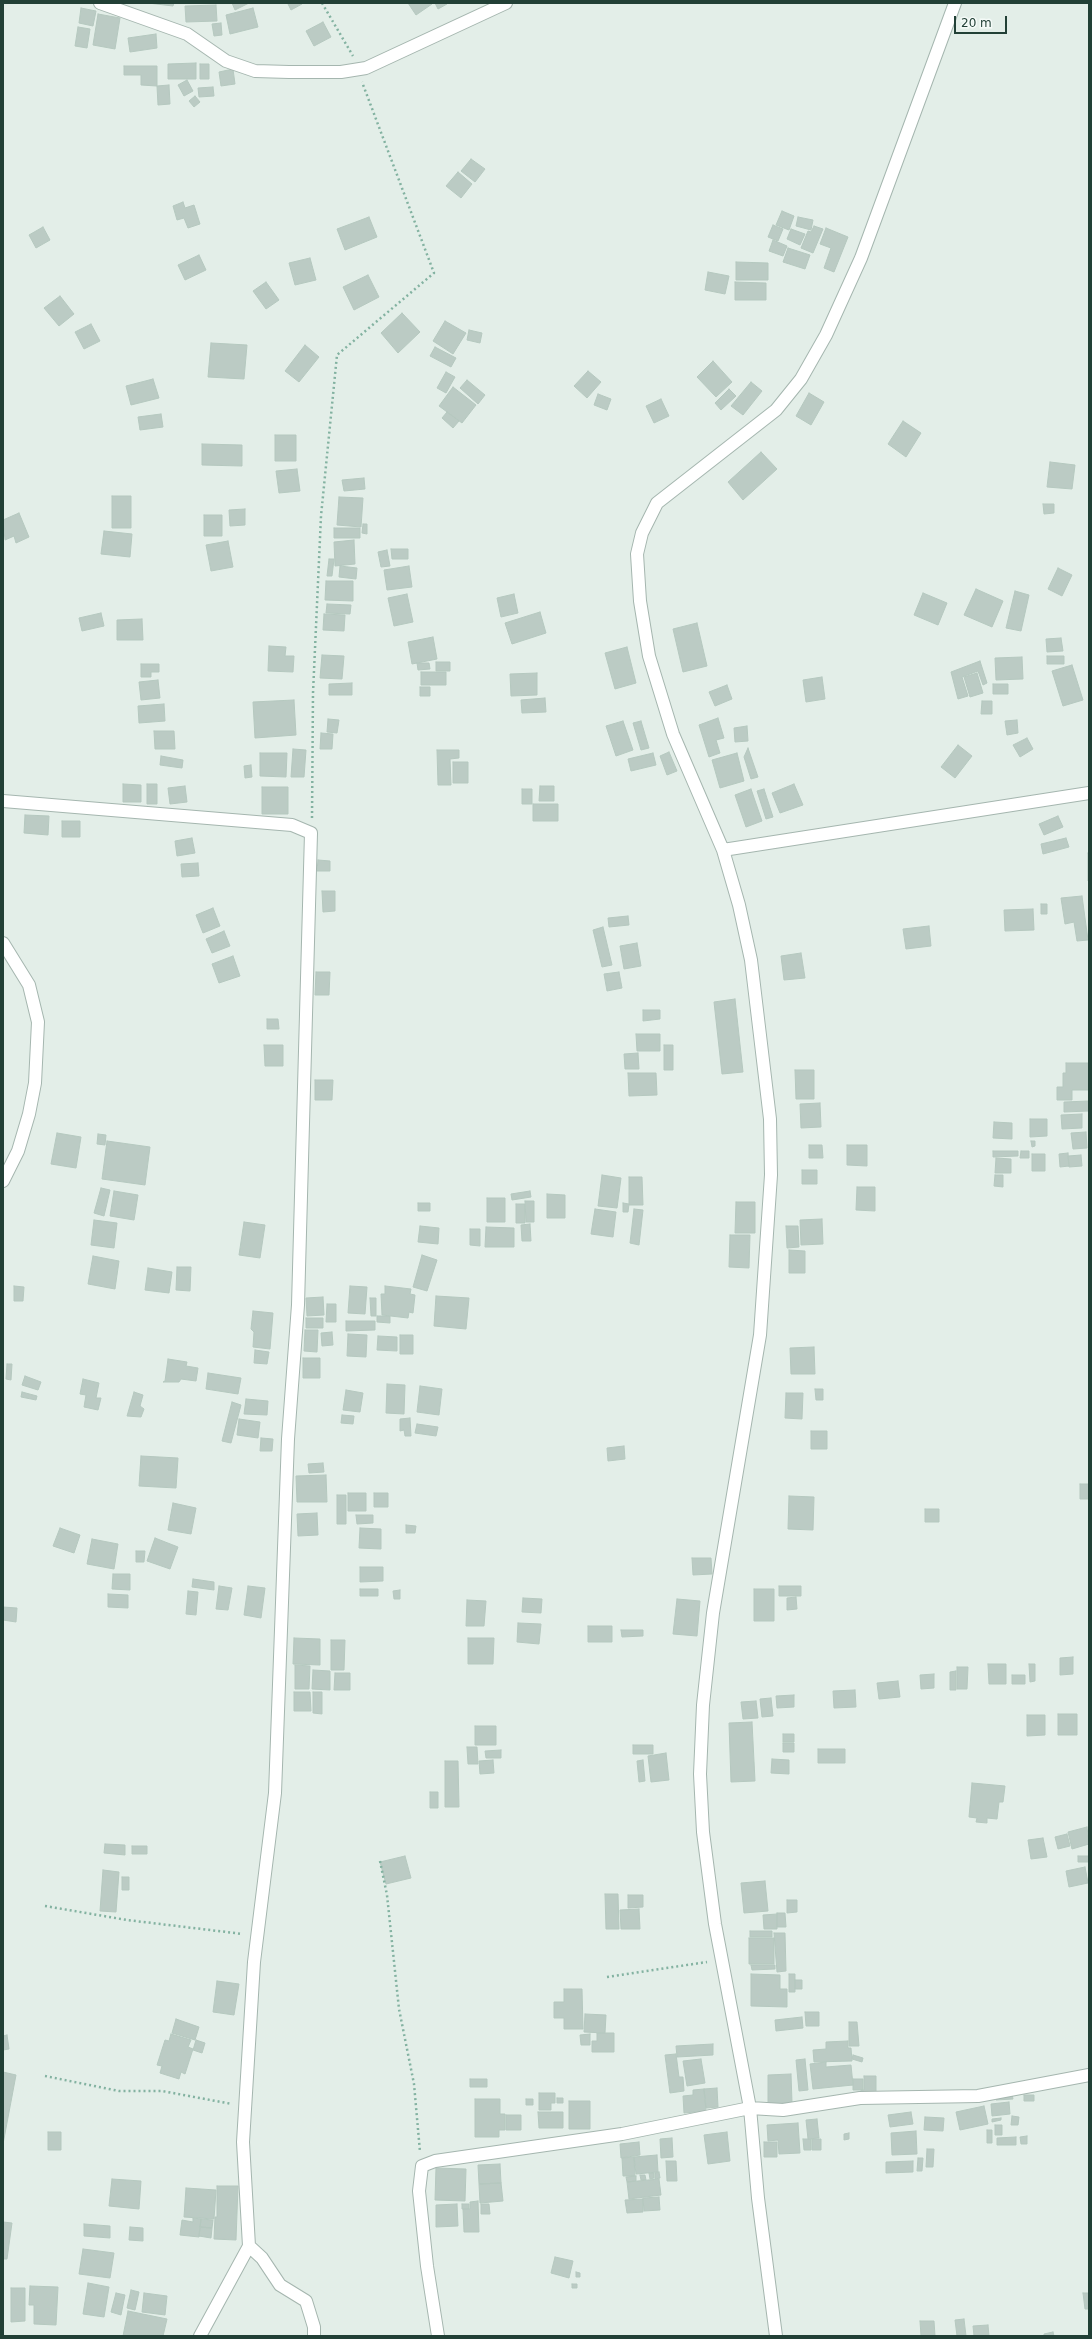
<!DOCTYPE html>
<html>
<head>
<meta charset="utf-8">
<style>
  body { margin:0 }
  #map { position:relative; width:1092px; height:2339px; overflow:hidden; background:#e3eee8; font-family:"DejaVu Sans",sans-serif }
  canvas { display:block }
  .frame { position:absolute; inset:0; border:4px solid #224036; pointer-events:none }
  .scale { position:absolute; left:954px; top:16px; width:53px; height:18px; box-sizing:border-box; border:2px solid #224036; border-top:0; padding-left:5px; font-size:12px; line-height:14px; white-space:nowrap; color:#224036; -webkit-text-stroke:3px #f4faf7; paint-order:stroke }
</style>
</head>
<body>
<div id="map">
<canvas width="1092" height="2339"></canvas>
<div class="frame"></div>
<div class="scale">20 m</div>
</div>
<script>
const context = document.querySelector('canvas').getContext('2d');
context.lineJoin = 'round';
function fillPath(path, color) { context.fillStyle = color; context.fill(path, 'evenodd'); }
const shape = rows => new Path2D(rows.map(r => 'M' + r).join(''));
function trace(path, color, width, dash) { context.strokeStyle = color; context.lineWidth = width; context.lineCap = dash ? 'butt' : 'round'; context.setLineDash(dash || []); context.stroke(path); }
const building = shape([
  [148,3,174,3,173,6,148,3],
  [232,3,249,3,235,10,232,3],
  [290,3,301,3,302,4,291,10,288,4,290,3],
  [408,3,431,3,432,4,416,15,408,3],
  [435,3,447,3,447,4,438,9,435,3],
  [216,5,217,21,186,22,185,6,216,5],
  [81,8,96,11,93,26,79,23,81,8],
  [253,8,258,27,230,34,226,15,253,8],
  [98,14,120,18,115,49,93,45,98,14],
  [323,22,331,37,314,46,306,31,323,22],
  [221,23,222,35,214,36,212,24,221,23],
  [78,27,90,29,87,48,75,46,78,27],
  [156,34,157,48,130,52,128,38,156,34],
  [196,63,196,79,168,79,168,64,196,63],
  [200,64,209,64,209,79,200,79,200,64],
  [124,66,157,66,157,86,141,85,141,75,124,75,124,66],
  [233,69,235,84,221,86,219,72,233,69],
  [187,80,193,91,184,96,178,85,187,80],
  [169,85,170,104,158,105,157,86,169,85],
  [213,87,214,96,199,97,198,88,213,87],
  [195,96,200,102,194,107,189,101,195,96],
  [471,159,485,169,475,182,461,171,471,159],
  [458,172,472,184,461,198,446,186,458,172],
  [183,202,185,208,194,205,200,224,188,228,184,218,177,220,173,206,183,202],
  [782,211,794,216,789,230,776,225,782,211],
  [369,217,377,237,345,250,337,229,369,217],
  [798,217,813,220,811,230,796,226,798,217],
  [773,225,783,229,778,241,768,237,773,225],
  [814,226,823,229,813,253,801,248,808,231,811,232,814,226],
  [43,227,50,240,36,248,29,235,43,227],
  [826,228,848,237,834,272,824,268,831,248,820,244,826,228],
  [791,229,805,234,800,245,787,239,791,229],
  [773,240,787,246,783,256,769,251,773,240],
  [788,248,810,255,805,269,783,262,788,248],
  [199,255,206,270,185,280,178,265,199,255],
  [310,258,316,280,295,285,289,263,310,258],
  [736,262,768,263,768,280,736,280,736,262],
  [708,272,729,276,725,294,705,290,708,272],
  [368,275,379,297,354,310,343,287,368,275],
  [266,282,279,300,266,309,253,291,266,282],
  [735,282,766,283,766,300,735,300,735,282],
  [60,296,74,314,59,326,44,308,60,296],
  [402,313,420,332,398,353,381,333,402,313],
  [445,321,466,333,453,354,433,341,445,321],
  [91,324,100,341,84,349,75,332,91,324],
  [469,330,482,333,480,343,467,340,469,330],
  [211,343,247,345,244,379,208,377,211,343],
  [305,345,319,357,299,382,285,371,305,345],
  [435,347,456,358,451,367,430,356,435,347],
  [713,361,732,382,716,397,697,377,713,361],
  [588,371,601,382,587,398,574,386,588,371],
  [446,372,455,377,446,393,437,388,446,372],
  [153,379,159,398,131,405,126,386,153,379],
  [467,380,485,395,478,404,460,388,467,380],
  [751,382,762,391,743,415,731,406,751,382],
  [453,387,476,405,462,423,439,406,453,387],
  [729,389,736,396,721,410,715,403,729,389],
  [809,393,824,402,811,425,796,416,809,393],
  [598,394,611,399,607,410,594,405,598,394],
  [661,399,669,416,654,423,646,406,661,399],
  [447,412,459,421,453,428,442,418,447,412],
  [161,414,163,427,140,430,138,417,161,414],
  [903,421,921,433,906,457,888,444,903,421],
  [275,435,296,435,296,461,275,461,275,435],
  [202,444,242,445,242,466,202,465,202,444],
  [761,452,777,469,743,500,728,482,761,452],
  [1050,462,1075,465,1072,489,1047,487,1050,462],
  [297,469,300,491,279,493,276,471,297,469],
  [364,478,365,489,344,491,342,480,364,478],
  [112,496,131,496,131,528,112,528,112,496],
  [339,497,363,498,361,527,337,525,339,497],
  [1043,504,1054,504,1054,513,1044,514,1043,504],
  [245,509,245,525,230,526,229,510,245,509],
  [19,513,29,537,16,543,14,536,5,540,3,520,19,513],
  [204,515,222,515,222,536,204,536,204,515],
  [363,524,367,524,367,534,362,533,363,524],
  [334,528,360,528,360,538,334,538,334,528],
  [104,531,132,534,130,557,101,554,104,531],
  [354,540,355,564,335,566,334,542,354,540],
  [228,541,233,567,211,571,206,545,228,541],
  [391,549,408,549,408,559,392,559,391,549],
  [387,550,390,566,381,567,378,552,387,550],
  [329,559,334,559,332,576,327,576,329,559],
  [340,566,357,568,356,579,339,577,340,566],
  [409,566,412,587,387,590,384,570,409,566],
  [1058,568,1072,575,1062,596,1048,589,1058,568],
  [326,581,353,581,353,601,325,600,326,581],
  [976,589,1003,601,992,627,964,615,976,589],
  [1015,591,1029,595,1021,631,1006,628,1015,591],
  [923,593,947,603,938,625,914,615,923,593],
  [407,594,413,622,394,626,388,598,407,594],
  [514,594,518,613,501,617,497,598,514,594],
  [327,604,351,605,350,614,326,613,327,604],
  [540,612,546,633,512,644,505,623,540,612],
  [101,613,104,626,82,631,79,618,101,613],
  [324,614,345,615,344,631,323,630,324,614],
  [142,619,143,640,117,640,117,620,142,619],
  [697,623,707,666,683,672,673,629,697,623],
  [433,637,437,659,412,664,408,642,433,637],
  [1061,638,1063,651,1047,652,1046,639,1061,638],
  [269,646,286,647,285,656,294,656,293,672,268,671,269,646],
  [627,647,636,683,615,689,605,653,627,647],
  [322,655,344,656,342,679,320,678,322,655],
  [1047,656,1064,656,1064,664,1047,664,1047,656],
  [1022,657,1023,679,996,680,995,658,1022,657],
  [980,661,987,683,983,685,978,671,962,677,968,696,958,699,951,672,980,661],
  [436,662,450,662,450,671,436,671,436,662],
  [417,663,429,663,430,669,418,670,417,663],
  [141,664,159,664,159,672,151,672,151,677,141,677,141,664],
  [1072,665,1083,700,1063,706,1052,671,1072,665],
  [421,672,446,672,446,685,421,685,421,672],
  [537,673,537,695,511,696,510,674,537,673],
  [977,673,983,693,970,697,964,677,977,673],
  [822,677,825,699,806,702,803,680,822,677],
  [158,680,160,698,141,700,139,682,158,680],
  [352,683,352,695,329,695,329,684,352,683],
  [993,684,1008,684,1008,694,993,694,993,684],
  [727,685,732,699,715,706,709,692,727,685],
  [420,687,430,687,430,696,420,696,420,687],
  [545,698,546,712,522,713,521,700,545,698],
  [294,700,296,735,255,738,253,702,294,700],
  [982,701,992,701,992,714,981,714,982,701],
  [164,704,165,721,139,723,138,706,164,704],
  [718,718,724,738,716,740,720,753,709,757,699,725,718,718],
  [328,719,339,720,337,733,327,732,328,719],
  [1017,720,1018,733,1007,735,1005,721,1017,720],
  [623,721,633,750,616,756,606,726,623,721],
  [641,721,649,748,641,750,633,723,641,721],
  [747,726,748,741,735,742,734,728,747,726],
  [154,731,174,731,175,749,155,749,154,731],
  [321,733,333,734,332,749,320,749,321,733],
  [1027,738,1033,749,1020,757,1013,745,1027,738],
  [958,745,972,756,955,778,941,767,958,745],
  [748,748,758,777,751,779,744,757,748,748],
  [293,749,306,750,304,777,291,777,293,749],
  [437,750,459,750,459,758,450,759,451,785,438,785,437,750],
  [669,752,677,771,667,775,660,756,669,752],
  [260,753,287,753,286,777,260,776,260,753],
  [653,753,656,765,631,771,628,759,653,753],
  [737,753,744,781,720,788,712,760,737,753],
  [161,756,183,760,182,768,160,765,161,756],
  [453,762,468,762,468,783,453,783,453,762],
  [251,765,252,777,245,778,244,766,251,765],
  [123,784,141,785,141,802,123,802,123,784],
  [147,784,157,784,157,804,147,804,147,784],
  [794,784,803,805,780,813,772,793,794,784],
  [185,786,187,802,170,804,168,788,185,786],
  [540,786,554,786,554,801,539,801,540,786],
  [262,787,288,787,288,814,262,814,262,787],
  [522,789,532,789,532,804,522,804,522,789],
  [751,789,762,821,746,827,735,795,751,789],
  [764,789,773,817,766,819,757,791,764,789],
  [533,804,558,804,558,821,533,821,533,804],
  [25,815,49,816,48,835,24,833,25,815],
  [1058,816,1063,827,1044,835,1039,824,1058,816],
  [62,821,80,821,80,837,62,837,62,821],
  [192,838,195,853,177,856,175,841,192,838],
  [1066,838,1069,847,1043,854,1041,844,1066,838],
  [1088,853,1089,853,1089,881,1088,881,1088,853],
  [318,860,330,861,330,871,317,871,318,860],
  [198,863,199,876,182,877,181,864,198,863],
  [322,891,335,891,335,911,323,912,322,891],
  [1082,896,1088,940,1077,941,1074,922,1065,924,1061,898,1082,896],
  [1041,904,1047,904,1047,914,1041,914,1041,904],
  [213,908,220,926,203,933,196,915,213,908],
  [1033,909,1034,930,1005,931,1004,910,1033,909],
  [628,916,629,925,609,927,608,918,628,916],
  [929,926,931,946,906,949,903,929,929,926],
  [603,927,612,965,602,967,593,930,603,927],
  [224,931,230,946,212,953,206,939,224,931],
  [637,943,641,966,624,969,620,946,637,943],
  [801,953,805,978,784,980,781,956,801,953],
  [233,956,240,976,219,983,212,964,233,956],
  [316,972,330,972,329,995,315,995,316,972],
  [619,972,622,988,607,991,604,974,619,972],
  [735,999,743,1072,722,1074,714,1002,735,999],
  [643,1010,660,1010,660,1019,643,1021,643,1010],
  [267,1019,278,1019,279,1029,267,1029,267,1019],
  [636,1034,660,1034,660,1051,637,1051,636,1034],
  [264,1045,283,1045,283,1066,265,1066,264,1045],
  [664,1045,673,1045,673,1070,664,1070,664,1045],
  [638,1053,639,1069,625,1069,624,1054,638,1053],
  [1066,1063,1089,1063,1089,1090,1072,1090,1072,1100,1057,1100,1057,1087,1063,1087,1063,1073,1066,1073,1066,1063],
  [795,1070,814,1070,814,1099,796,1099,795,1070],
  [628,1073,656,1073,657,1095,629,1096,628,1073],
  [315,1080,333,1080,332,1100,315,1100,315,1080],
  [1089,1101,1089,1111,1064,1112,1064,1102,1089,1101],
  [820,1103,821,1127,801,1128,800,1104,820,1103],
  [1082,1114,1082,1128,1062,1129,1061,1115,1082,1114],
  [1030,1119,1047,1119,1047,1136,1030,1137,1030,1119],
  [994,1122,1012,1123,1012,1139,993,1138,994,1122],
  [1086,1132,1087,1148,1073,1149,1071,1133,1086,1132],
  [57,1133,81,1137,76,1168,51,1164,57,1133],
  [98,1134,106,1135,105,1145,97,1144,98,1134],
  [107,1141,150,1147,145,1185,102,1179,107,1141],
  [1031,1141,1035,1141,1035,1146,1032,1147,1031,1141],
  [809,1145,822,1145,823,1158,809,1158,809,1145],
  [847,1145,867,1145,867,1166,847,1165,847,1145],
  [993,1151,1018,1151,1018,1156,993,1157,993,1151],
  [1021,1151,1029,1151,1029,1158,1020,1158,1021,1151],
  [1068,1153,1069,1166,1060,1167,1059,1154,1068,1153],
  [1032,1154,1045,1154,1045,1171,1032,1171,1032,1154],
  [1081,1155,1082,1166,1069,1167,1068,1156,1081,1155],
  [996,1158,1011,1159,1011,1173,995,1173,996,1158],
  [802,1170,817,1170,817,1184,802,1184,802,1170],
  [602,1175,621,1178,617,1208,598,1206,602,1175],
  [995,1175,1003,1175,1003,1187,994,1186,995,1175],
  [629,1177,642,1177,643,1205,629,1205,629,1177],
  [857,1187,875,1187,875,1211,856,1210,857,1187],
  [101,1188,110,1190,104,1216,94,1213,101,1188],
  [114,1191,138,1195,134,1220,110,1216,114,1191],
  [530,1191,531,1197,512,1200,511,1194,530,1191],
  [547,1194,565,1195,565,1218,547,1218,547,1194],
  [487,1198,505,1198,505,1222,487,1222,487,1198],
  [525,1201,534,1201,534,1222,526,1222,525,1201],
  [736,1202,755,1202,755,1233,735,1233,736,1202],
  [418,1203,430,1203,430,1211,418,1211,418,1203],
  [623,1203,629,1204,628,1212,623,1212,623,1203],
  [516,1204,525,1204,525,1223,516,1223,516,1204],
  [595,1209,616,1212,613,1237,591,1234,595,1209],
  [634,1209,643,1210,639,1245,630,1243,634,1209],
  [822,1219,823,1244,801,1245,800,1220,822,1219],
  [94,1220,117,1223,114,1248,91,1245,94,1220],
  [244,1222,265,1225,260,1258,239,1255,244,1222],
  [530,1224,531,1241,522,1241,521,1225,530,1224],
  [420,1226,439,1228,438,1244,418,1242,420,1226],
  [786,1226,798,1226,799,1247,787,1248,786,1226],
  [486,1227,514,1228,514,1247,485,1247,486,1227],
  [470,1229,480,1229,480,1246,470,1245,470,1229],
  [730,1235,750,1235,749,1268,729,1267,730,1235],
  [789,1250,805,1251,805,1273,789,1273,789,1250],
  [422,1255,437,1260,427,1291,413,1287,422,1255],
  [93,1256,119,1261,115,1289,88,1284,93,1256],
  [177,1267,191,1267,190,1291,176,1290,177,1267],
  [148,1268,172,1272,169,1293,145,1290,148,1268],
  [14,1286,24,1287,23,1301,14,1301,14,1286],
  [350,1286,367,1287,365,1314,348,1313,350,1286],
  [385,1286,411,1289,410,1294,415,1295,413,1313,409,1312,408,1318,382,1315,381,1294,385,1294,385,1286],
  [436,1296,469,1298,466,1329,434,1326,436,1296],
  [323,1297,324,1315,307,1316,306,1298,323,1297],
  [370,1298,376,1298,376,1316,371,1316,370,1298],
  [327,1304,336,1304,336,1322,326,1322,327,1304],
  [253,1311,273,1313,270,1349,253,1347,254,1332,251,1329,253,1311],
  [377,1316,390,1316,390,1323,377,1322,377,1316],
  [306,1318,323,1318,323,1328,306,1328,306,1318],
  [346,1321,375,1321,375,1330,346,1331,346,1321],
  [305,1330,318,1330,317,1352,304,1351,305,1330],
  [332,1332,333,1345,322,1346,321,1333,332,1332],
  [348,1334,367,1335,366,1357,347,1356,348,1334],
  [400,1335,413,1335,413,1354,400,1354,400,1335],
  [378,1336,397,1337,397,1351,377,1350,378,1336],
  [814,1347,815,1374,791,1374,790,1348,814,1347],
  [255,1350,269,1352,267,1364,254,1363,255,1350],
  [303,1358,320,1358,320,1378,303,1378,303,1358],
  [168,1359,187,1362,186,1366,198,1368,196,1381,181,1379,179,1382,163,1382,165,1381,168,1359],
  [7,1364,12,1364,11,1380,6,1379,7,1364],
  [208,1373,241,1378,238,1394,206,1389,208,1373],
  [25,1376,41,1382,38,1390,22,1385,25,1376],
  [83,1379,99,1383,96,1398,101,1398,98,1410,84,1407,86,1395,80,1394,83,1379],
  [387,1384,405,1385,404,1414,386,1413,387,1384],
  [420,1386,442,1389,439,1415,417,1412,420,1386],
  [815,1389,823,1389,823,1400,816,1400,815,1389],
  [346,1390,363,1393,360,1412,343,1410,346,1390],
  [22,1392,37,1396,36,1400,21,1397,22,1392],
  [134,1392,143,1395,140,1406,144,1409,141,1417,127,1416,134,1392],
  [786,1393,803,1393,802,1419,785,1418,786,1393],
  [246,1399,268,1401,267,1415,244,1414,246,1399],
  [232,1402,241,1405,231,1443,222,1441,232,1402],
  [342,1415,354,1416,353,1424,341,1423,342,1415],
  [410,1418,411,1436,405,1436,404,1430,400,1431,400,1419,410,1418],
  [239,1419,260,1422,258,1438,237,1435,239,1419],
  [417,1424,438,1427,436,1436,415,1433,417,1424],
  [811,1431,827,1431,827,1449,811,1449,811,1431],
  [261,1438,273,1439,272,1451,260,1451,261,1438],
  [624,1446,625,1459,608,1461,607,1448,624,1446],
  [141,1456,178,1458,176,1488,139,1486,141,1456],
  [323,1463,324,1472,309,1473,308,1464,323,1463],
  [326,1475,327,1502,297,1502,296,1476,326,1475],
  [1080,1484,1089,1484,1089,1499,1080,1499,1080,1484],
  [348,1493,366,1493,366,1511,348,1511,348,1493],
  [374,1493,388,1493,388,1507,374,1507,374,1493],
  [337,1495,346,1495,346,1524,337,1524,337,1495],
  [789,1496,814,1497,813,1530,788,1529,789,1496],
  [173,1503,196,1508,191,1534,168,1530,173,1503],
  [925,1509,939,1509,939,1522,925,1522,925,1509],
  [317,1513,318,1535,298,1536,297,1514,317,1513],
  [356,1515,373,1515,373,1523,357,1524,356,1515],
  [406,1525,416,1526,415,1533,406,1533,406,1525],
  [60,1528,80,1535,74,1553,53,1546,60,1528],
  [360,1528,381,1529,381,1549,359,1548,360,1528],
  [155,1538,178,1547,170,1569,147,1561,155,1538],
  [92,1539,118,1544,114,1569,87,1564,92,1539],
  [136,1551,145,1551,144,1562,136,1562,136,1551],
  [692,1558,711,1558,712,1574,693,1575,692,1558],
  [360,1567,383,1567,383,1581,360,1582,360,1567],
  [113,1574,130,1574,130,1590,112,1589,113,1574],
  [193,1579,214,1582,214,1590,192,1587,193,1579],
  [219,1586,232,1588,228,1610,216,1609,219,1586],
  [248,1586,265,1588,261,1618,244,1615,248,1586],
  [779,1586,801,1586,801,1596,779,1596,779,1586],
  [360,1589,378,1589,378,1596,360,1596,360,1589],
  [754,1589,774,1589,774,1621,754,1621,754,1589],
  [400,1590,400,1599,394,1599,393,1591,400,1590],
  [188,1591,198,1592,196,1615,186,1614,188,1591],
  [108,1594,128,1595,128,1608,108,1607,108,1594],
  [796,1597,797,1609,787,1610,787,1598,796,1597],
  [523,1598,542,1599,541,1613,522,1612,523,1598],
  [677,1599,700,1601,697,1636,673,1634,677,1599],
  [467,1600,486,1601,484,1626,466,1626,467,1600],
  [3,1607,17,1608,16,1622,3,1620,3,1607],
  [518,1623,541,1624,539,1644,517,1642,518,1623],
  [588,1626,612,1626,612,1642,588,1642,588,1626],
  [621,1630,643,1630,643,1636,622,1637,621,1630],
  [294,1638,320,1639,320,1665,293,1664,294,1638],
  [468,1638,494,1638,493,1664,468,1664,468,1638],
  [331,1640,345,1640,344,1670,331,1670,331,1640],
  [1073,1657,1073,1674,1060,1675,1060,1658,1073,1657],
  [988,1664,1006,1664,1006,1684,989,1684,988,1664],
  [1029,1664,1035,1664,1035,1681,1030,1682,1029,1664],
  [295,1665,310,1666,309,1689,295,1689,295,1665],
  [957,1667,968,1667,967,1689,957,1689,957,1667],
  [313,1670,330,1671,330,1690,312,1689,313,1670],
  [956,1671,956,1690,950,1690,950,1672,956,1671],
  [335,1673,350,1673,350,1690,334,1690,335,1673],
  [934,1674,934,1688,921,1689,920,1675,934,1674],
  [1012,1675,1025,1675,1025,1684,1012,1684,1012,1675],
  [898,1681,900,1697,879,1699,877,1683,898,1681],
  [855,1690,856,1707,834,1708,833,1691,855,1690],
  [294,1692,310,1692,311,1711,294,1711,294,1692],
  [313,1692,322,1692,322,1714,313,1713,313,1692],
  [794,1695,794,1707,777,1708,776,1696,794,1695],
  [771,1698,773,1716,762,1717,760,1699,771,1698],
  [756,1701,758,1718,743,1719,741,1702,756,1701],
  [1058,1714,1077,1714,1077,1735,1058,1735,1058,1714],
  [1027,1715,1045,1715,1045,1735,1027,1736,1027,1715],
  [752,1722,755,1781,731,1782,729,1723,752,1722],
  [475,1726,496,1726,496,1745,475,1745,475,1726],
  [783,1734,794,1734,794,1742,783,1742,783,1734],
  [783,1743,794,1743,794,1752,783,1752,783,1743],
  [633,1745,653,1745,653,1754,633,1754,633,1745],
  [467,1747,477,1747,478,1764,468,1764,467,1747],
  [818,1749,845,1749,845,1763,818,1763,818,1749],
  [501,1750,501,1758,486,1758,485,1751,501,1750],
  [666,1753,669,1780,651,1782,648,1756,666,1753],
  [772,1759,789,1760,789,1774,771,1773,772,1759],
  [493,1760,494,1773,480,1774,479,1761,493,1760],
  [643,1760,645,1781,639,1782,637,1761,643,1760],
  [445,1761,458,1761,459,1807,445,1807,445,1761],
  [972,1783,1005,1786,1003,1802,999,1802,997,1819,987,1818,987,1823,976,1822,977,1818,969,1817,972,1783],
  [430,1792,438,1792,438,1808,430,1808,430,1792],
  [1087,1827,1089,1844,1072,1849,1068,1832,1087,1827],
  [1067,1834,1070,1846,1058,1849,1055,1837,1067,1834],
  [1043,1838,1047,1857,1031,1859,1028,1840,1043,1838],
  [105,1844,125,1845,125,1855,104,1853,105,1844],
  [132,1846,147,1846,147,1854,132,1854,132,1846],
  [405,1856,411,1878,386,1884,380,1862,405,1856],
  [1078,1856,1089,1856,1089,1862,1078,1862,1078,1856],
  [1085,1867,1088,1883,1069,1887,1066,1871,1085,1867],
  [103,1870,119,1872,116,1912,100,1911,103,1870],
  [122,1877,129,1877,129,1890,122,1890,122,1877],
  [765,1881,768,1911,744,1913,741,1883,765,1881],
  [605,1894,618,1894,619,1929,606,1929,605,1894],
  [628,1895,643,1895,643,1907,628,1908,628,1895],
  [787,1900,797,1900,797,1912,787,1913,787,1900],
  [639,1909,640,1929,621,1929,620,1910,639,1909],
  [777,1913,785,1913,786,1927,777,1927,777,1913],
  [777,1914,777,1929,764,1929,763,1915,777,1914],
  [750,1931,772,1931,772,1937,750,1937,750,1931],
  [774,1933,785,1933,786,1971,777,1972,774,1933],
  [749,1938,774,1938,774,1964,749,1964,749,1938],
  [751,1965,775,1965,775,1969,752,1970,751,1965],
  [751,1974,780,1975,780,1989,787,1989,787,2007,751,2006,751,1974],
  [789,1974,795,1974,795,1992,789,1992,789,1974],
  [795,1980,802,1980,802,1989,795,1989,795,1980],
  [217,1981,239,1984,234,2015,213,2012,217,1981],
  [564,1989,582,1989,583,2029,564,2029,564,2018,554,2018,554,2002,564,2002,564,1989],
  [805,2012,819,2012,819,2026,806,2026,805,2012],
  [585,2014,606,2015,605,2033,584,2032,585,2014],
  [802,2017,803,2028,776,2031,775,2020,802,2017],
  [176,2019,199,2027,195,2040,172,2033,176,2019],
  [849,2022,857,2022,859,2046,849,2046,849,2022],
  [597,2033,614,2033,614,2052,592,2052,592,2041,597,2041,597,2033],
  [171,2034,191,2040,188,2047,193,2049,185,2074,181,2072,179,2079,160,2073,162,2066,157,2065,165,2040,169,2041,171,2034],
  [590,2034,590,2045,581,2045,580,2035,590,2034],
  [7,2035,9,2049,3,2050,3,2036,7,2035],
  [196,2040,205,2043,202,2053,193,2050,196,2040],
  [848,2041,848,2048,851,2048,852,2061,814,2062,813,2050,826,2049,826,2042,848,2041],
  [713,2044,713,2055,677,2057,676,2046,713,2044],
  [676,2054,679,2077,683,2077,684,2091,670,2093,665,2055,676,2054],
  [853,2055,863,2058,862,2062,852,2059,853,2055],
  [701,2059,705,2083,687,2086,683,2061,701,2059],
  [805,2059,808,2090,799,2091,796,2060,805,2059],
  [826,2062,826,2067,851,2065,853,2085,813,2089,810,2064,826,2062],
  [3,2072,16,2075,3,2144,3,2072],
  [791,2074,792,2103,768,2104,768,2075,791,2074],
  [864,2076,876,2076,876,2094,861,2094,861,2090,864,2090,864,2076],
  [470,2079,487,2079,487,2087,470,2087,470,2079],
  [853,2079,863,2079,863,2090,853,2090,853,2079],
  [717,2088,718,2107,706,2108,704,2089,717,2088],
  [704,2089,706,2111,684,2113,683,2096,693,2095,693,2090,704,2089],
  [539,2093,555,2093,555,2103,551,2103,551,2110,539,2110,539,2093],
  [996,2094,1012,2094,1013,2099,996,2100,996,2094],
  [1024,2095,1034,2095,1034,2101,1024,2101,1024,2095],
  [557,2098,563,2098,563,2103,557,2103,557,2098],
  [475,2099,500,2099,500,2114,505,2114,505,2130,499,2130,499,2137,475,2137,475,2099],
  [526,2099,533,2099,533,2105,526,2105,526,2099],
  [569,2101,590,2101,590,2129,569,2129,569,2101],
  [1009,2102,1010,2114,992,2116,991,2104,1009,2102],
  [984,2106,988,2124,960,2130,956,2112,984,2106],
  [538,2112,563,2112,563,2128,539,2128,538,2112],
  [911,2112,913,2124,890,2127,888,2115,911,2112],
  [506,2115,521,2115,521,2130,506,2130,506,2115],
  [1012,2116,1019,2117,1018,2125,1011,2125,1012,2116],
  [925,2117,944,2118,943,2131,924,2130,925,2117],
  [1001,2118,1001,2120,992,2122,992,2119,1001,2118],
  [817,2119,819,2138,808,2139,806,2120,817,2119],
  [798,2123,800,2153,779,2154,778,2140,768,2141,767,2125,798,2123],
  [995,2125,1002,2125,1002,2135,995,2135,995,2125],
  [987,2130,992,2130,992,2143,987,2143,987,2130],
  [916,2131,917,2154,892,2155,891,2133,916,2131],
  [48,2132,61,2132,61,2150,48,2150,48,2132],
  [727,2132,730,2161,708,2164,704,2135,727,2132],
  [849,2133,849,2139,844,2140,844,2134,849,2133],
  [1027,2136,1027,2144,1021,2144,1020,2137,1027,2136],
  [1016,2137,1016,2145,997,2145,997,2138,1016,2137],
  [672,2138,673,2157,661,2158,660,2139,672,2138],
  [803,2139,811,2139,811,2150,804,2150,803,2139],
  [812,2139,821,2139,821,2150,812,2150,812,2139],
  [639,2142,640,2155,621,2158,620,2144,639,2142],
  [764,2142,777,2142,777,2157,764,2157,764,2142],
  [927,2149,934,2149,933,2167,926,2167,927,2149],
  [657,2155,658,2172,636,2174,634,2157,657,2155],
  [634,2157,635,2176,623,2176,622,2158,634,2157],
  [918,2158,923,2158,922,2171,917,2171,918,2158],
  [666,2161,676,2161,677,2181,667,2181,666,2161],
  [913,2161,913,2172,886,2173,886,2162,913,2161],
  [500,2164,501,2183,479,2184,478,2165,500,2164],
  [436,2168,466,2169,465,2201,435,2200,436,2168],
  [659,2172,660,2178,655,2179,655,2173,659,2172],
  [649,2173,654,2173,654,2178,650,2179,649,2173],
  [640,2175,645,2175,646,2180,641,2180,640,2175],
  [636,2176,636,2181,627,2182,626,2177,636,2176],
  [112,2179,141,2181,139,2209,109,2206,112,2179],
  [659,2179,661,2195,629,2199,627,2182,659,2179],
  [501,2183,503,2201,480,2203,479,2184,501,2183],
  [217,2186,238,2186,236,2240,214,2239,215,2217,217,2217,217,2186],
  [186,2188,216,2190,214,2219,184,2217,186,2188],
  [659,2197,660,2210,644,2211,643,2198,659,2197],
  [643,2199,643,2212,627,2213,625,2200,643,2199],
  [478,2201,479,2232,464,2232,463,2209,470,2209,470,2202,478,2201],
  [457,2204,458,2226,436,2227,436,2205,457,2204],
  [462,2204,469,2204,469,2209,462,2209,462,2204],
  [481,2204,489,2204,490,2214,481,2214,481,2204],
  [193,2218,201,2219,199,2237,180,2235,182,2220,193,2222,193,2218],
  [201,2219,213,2220,212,2228,200,2227,201,2219],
  [3,2222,12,2223,7,2259,3,2259,3,2222],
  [84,2224,110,2226,110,2238,84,2236,84,2224],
  [130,2227,143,2228,143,2241,129,2240,130,2227],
  [200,2227,212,2228,211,2238,199,2236,200,2227],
  [83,2249,114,2253,110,2278,79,2274,83,2249],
  [555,2257,573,2261,569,2278,551,2273,555,2257],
  [576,2272,580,2273,580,2277,576,2277,576,2272],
  [88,2283,109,2287,104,2317,83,2314,88,2283],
  [572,2284,577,2284,577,2288,572,2288,572,2284],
  [30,2286,58,2287,56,2325,34,2324,34,2305,29,2305,30,2286],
  [11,2288,25,2288,25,2321,11,2322,11,2288],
  [131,2290,139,2292,135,2310,127,2308,131,2290],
  [116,2293,125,2295,121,2315,111,2312,116,2293],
  [144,2293,167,2296,165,2315,142,2312,144,2293],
  [1083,2293,1089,2293,1089,2309,1085,2309,1083,2293],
  [128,2311,167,2319,163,2336,123,2336,128,2311],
  [964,2319,966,2336,957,2336,955,2320,964,2319],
  [920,2321,934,2321,935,2336,921,2336,920,2321],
  [988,2325,989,2336,974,2336,973,2326,988,2325],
  [1053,2332,1054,2336,1044,2336,1044,2334,1053,2332]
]);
const path = shape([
  [322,3,353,56],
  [312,818,313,693,321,516,337,355,434,273,362,82],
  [380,1861,387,1895,399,2009,414,2084,420,2152],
  [45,1906,127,1920,243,1934],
  [607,1977,707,1962],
  [45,2076,119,2091,162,2091,232,2104]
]);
const minor = shape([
  [100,3,187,34,226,61,255,71,289,72,341,72,366,68,506,3],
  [3,801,292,825,311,833,298,1305,288,1439,275,1793,254,1962,243,2142,249,2246,200,2336],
  [723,850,1089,793],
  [3,943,29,985,38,1022,35,1083,29,1114,18,1151,3,1181],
  [249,2246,262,2258,280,2285,306,2301,314,2327,314,2336],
  [438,2336,427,2266,419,2191,422,2166,435,2161,622,2134,750,2108,783,2110,860,2098,978,2096,1089,2075],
  [776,2336,758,2198,750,2108,715,1924,703,1832,700,1774,703,1705,713,1613,760,1335,771,1175,770,1119,751,960,739,905,723,850,673,734,649,656,640,601,637,554,642,533,657,503,776,410,801,379,826,335,861,258,955,3]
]);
fillPath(building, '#bbcbc4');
trace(building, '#b5c8bf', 1);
trace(minor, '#a5b6af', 14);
trace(path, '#83b2a1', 2.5, [2, 3]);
trace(minor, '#fff', 12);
</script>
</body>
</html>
